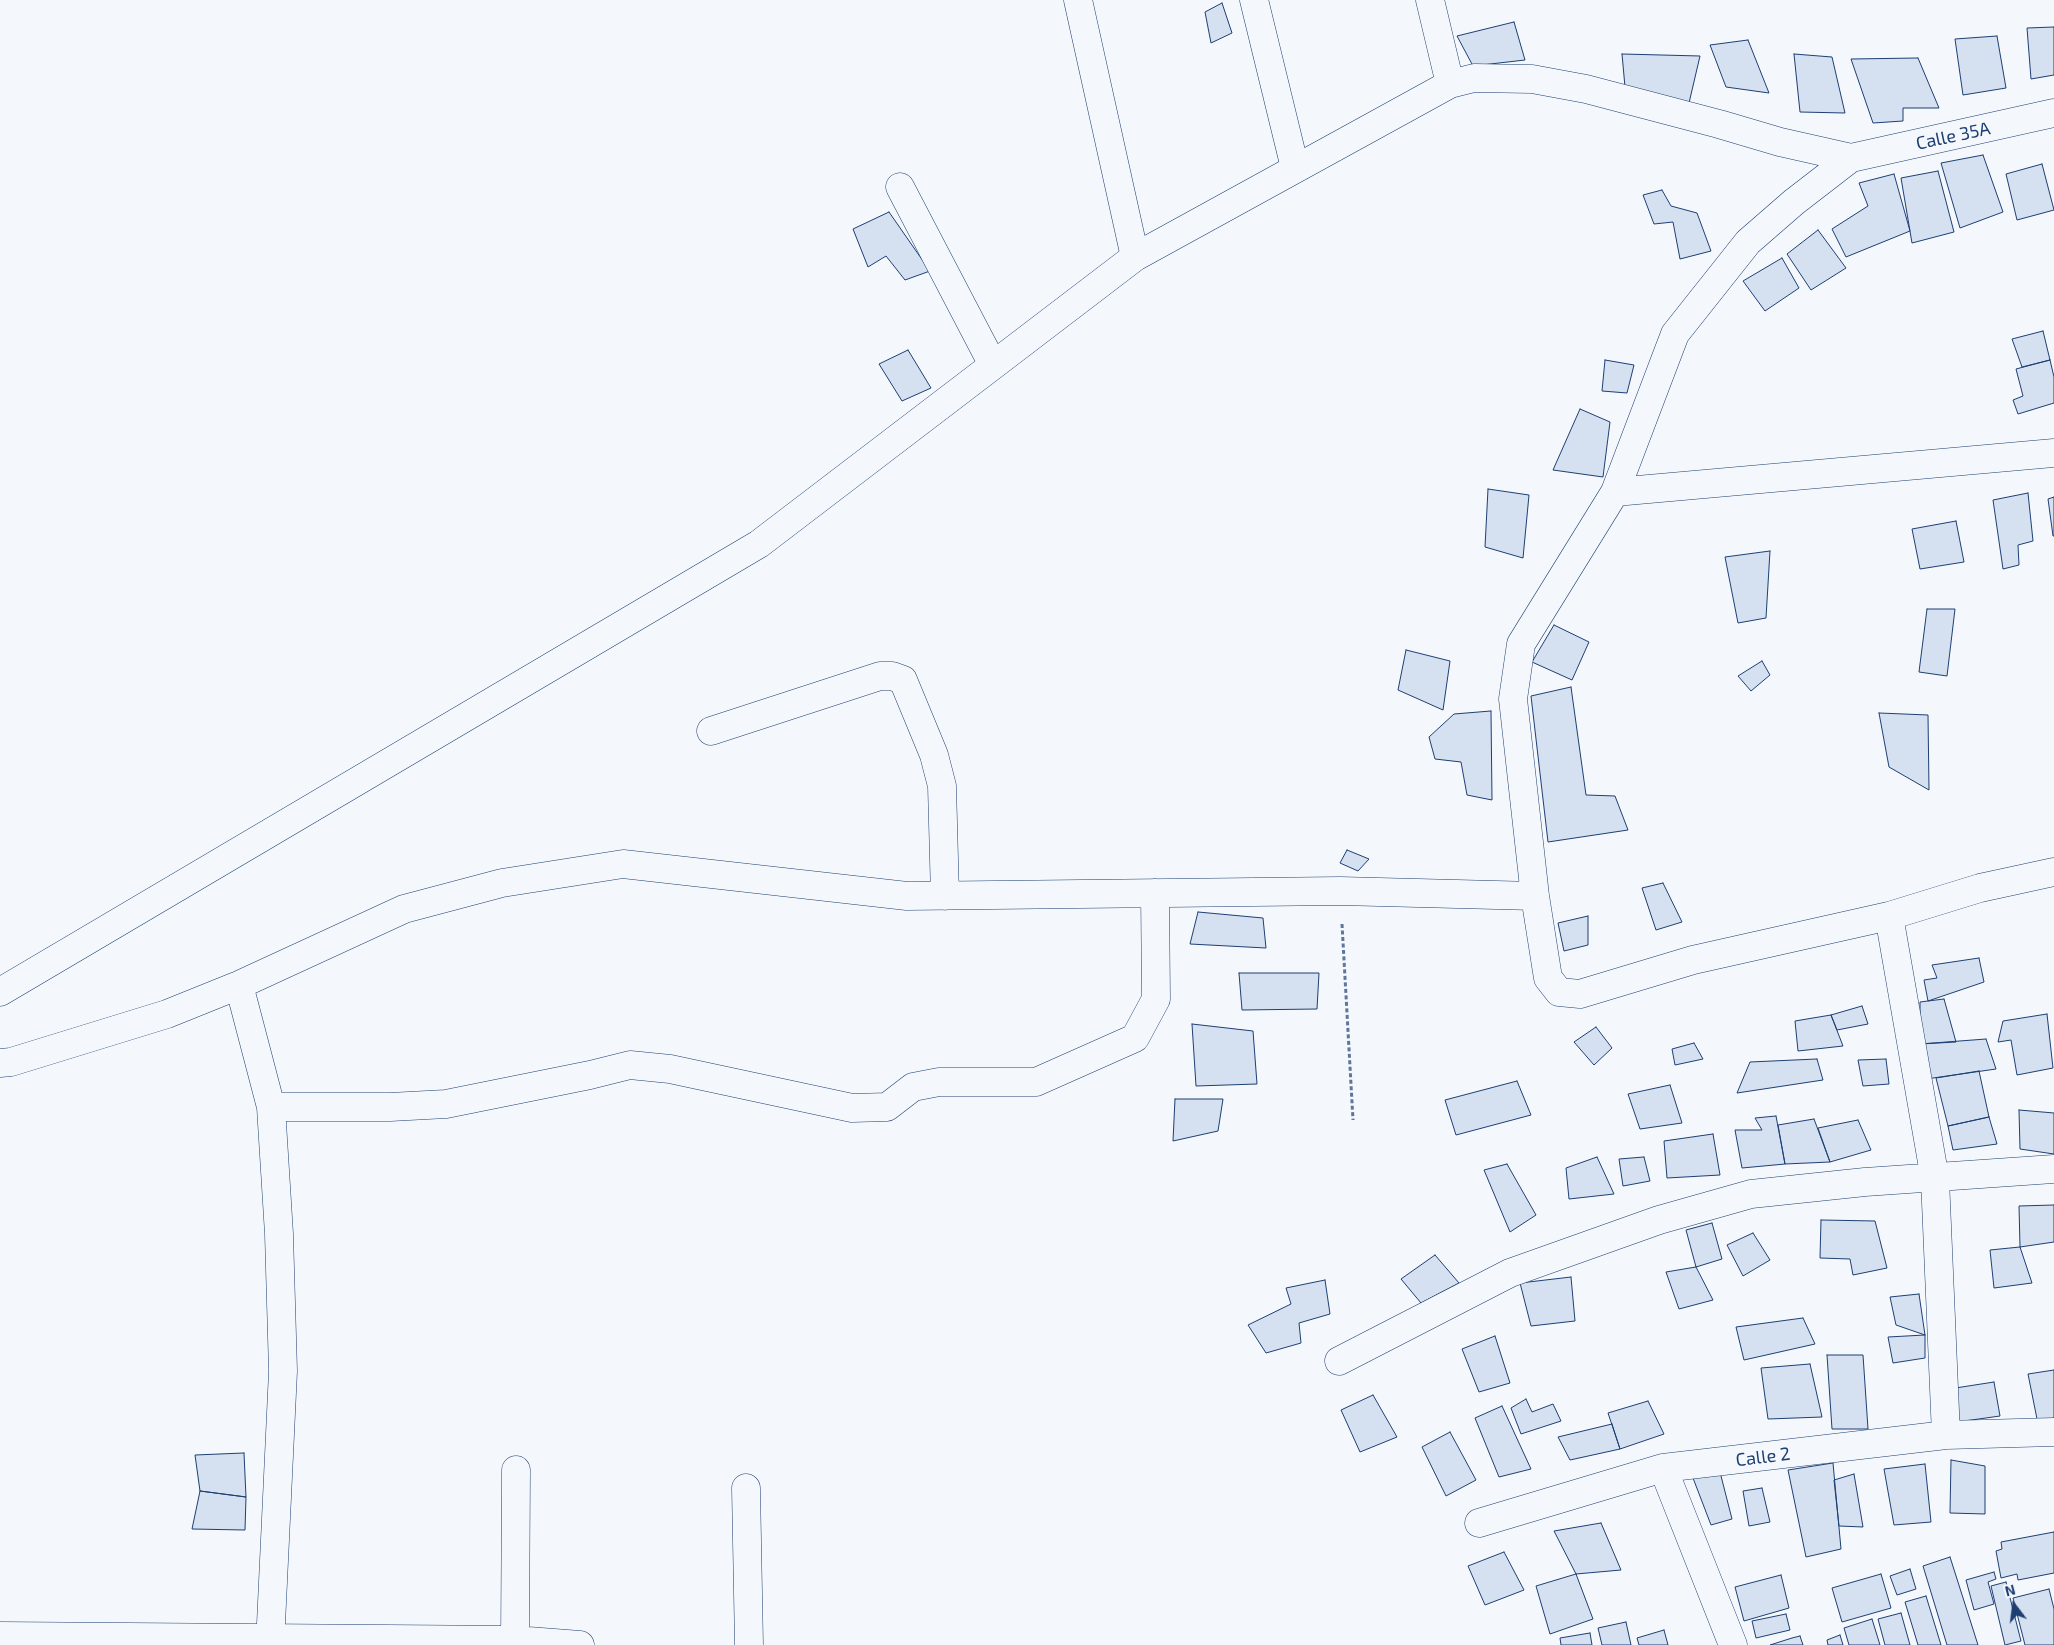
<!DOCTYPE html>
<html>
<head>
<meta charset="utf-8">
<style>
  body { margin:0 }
  #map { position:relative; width:2054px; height:1645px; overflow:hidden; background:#f4f7fb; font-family:"Exo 2",sans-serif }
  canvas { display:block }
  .north { position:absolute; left:1989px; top:1580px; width:50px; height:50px; -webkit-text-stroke:4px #f4f7fb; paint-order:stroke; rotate:345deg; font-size:14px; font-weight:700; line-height:20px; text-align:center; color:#1d3f73 }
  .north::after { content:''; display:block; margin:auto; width:18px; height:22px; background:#1d3f73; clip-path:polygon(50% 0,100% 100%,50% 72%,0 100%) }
</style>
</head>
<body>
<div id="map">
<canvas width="2054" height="1645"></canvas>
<div class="north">N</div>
</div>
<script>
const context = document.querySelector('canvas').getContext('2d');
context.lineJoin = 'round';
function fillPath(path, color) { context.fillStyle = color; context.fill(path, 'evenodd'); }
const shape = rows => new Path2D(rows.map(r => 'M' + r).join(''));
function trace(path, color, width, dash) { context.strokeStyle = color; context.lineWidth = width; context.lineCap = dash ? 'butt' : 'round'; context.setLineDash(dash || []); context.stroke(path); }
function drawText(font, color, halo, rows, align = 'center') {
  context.font = font + ' "Exo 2",sans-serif'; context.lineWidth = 4; context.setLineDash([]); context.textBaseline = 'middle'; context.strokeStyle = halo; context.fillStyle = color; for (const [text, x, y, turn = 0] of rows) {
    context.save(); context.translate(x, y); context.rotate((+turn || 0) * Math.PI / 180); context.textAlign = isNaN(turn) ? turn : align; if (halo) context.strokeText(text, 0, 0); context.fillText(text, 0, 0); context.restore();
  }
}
const building = shape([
  [1222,3,1232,33,1211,43,1205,12,1222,3],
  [1514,22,1525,60,1473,66,1457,36,1514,22],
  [2054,27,2054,75,2031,79,2027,28,2054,27],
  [1997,36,2006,88,1963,95,1955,39,1997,36],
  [1748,40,1769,93,1726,87,1710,45,1748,40],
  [1622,54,1700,56,1689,103,1625,87,1622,54],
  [1794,54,1832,57,1845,113,1800,112,1794,54],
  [1918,58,1939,108,1903,108,1903,121,1873,123,1851,59,1918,58],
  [1983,155,2003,212,1960,228,1941,163,1983,155],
  [2042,164,2054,210,2017,220,2006,174,2042,164],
  [1938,171,1954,232,1912,243,1901,178,1938,171],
  [1894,174,1910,231,1846,257,1832,229,1868,206,1859,183,1894,174],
  [1662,190,1671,206,1697,213,1711,251,1680,259,1673,222,1654,224,1643,195,1662,190],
  [889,212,930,271,905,280,886,256,868,267,853,229,889,212],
  [1818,230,1846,268,1811,290,1787,254,1818,230],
  [1782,258,1799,288,1765,311,1743,281,1782,258],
  [2043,331,2050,360,2022,367,2012,339,2043,331],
  [908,350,931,388,902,401,879,364,908,350],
  [1605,360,1634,365,1627,393,1602,391,1605,360],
  [2050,360,2054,377,2054,403,2018,414,2013,400,2023,396,2016,369,2050,360],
  [1580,409,1610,422,1603,477,1553,470,1580,409],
  [1488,489,1529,495,1523,558,1485,547,1488,489],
  [2028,493,2033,541,2018,545,2019,565,2003,569,1993,500,2028,493],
  [2054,497,2054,536,2053,536,2048,499,2054,497],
  [1956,521,1964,562,1920,569,1912,529,1956,521],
  [1770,551,1766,618,1738,623,1725,557,1770,551],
  [1927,609,1955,609,1947,676,1919,672,1927,609],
  [1554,625,1589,642,1572,680,1532,662,1554,625],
  [1406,650,1450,661,1443,710,1398,690,1406,650],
  [1762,661,1770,675,1751,691,1738,676,1762,661],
  [1571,687,1586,795,1615,796,1628,830,1548,842,1531,696,1571,687],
  [1491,711,1492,800,1467,795,1461,762,1435,759,1429,737,1454,714,1491,711],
  [1879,713,1928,715,1929,790,1889,767,1879,713],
  [1347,850,1369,859,1358,871,1340,863,1347,850],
  [1663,883,1682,922,1656,930,1642,888,1663,883],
  [1198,912,1263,918,1266,948,1190,944,1198,912],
  [1588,916,1588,945,1564,951,1558,923,1588,916],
  [1979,958,1984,982,1928,1001,1924,980,1937,978,1932,965,1979,958],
  [1239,973,1319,973,1317,1009,1242,1010,1239,973],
  [1944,999,1956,1042,1920,1044,1920,1002,1944,999],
  [1862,1006,1868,1024,1837,1030,1831,1015,1862,1006],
  [2047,1014,2053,1068,2017,1075,2011,1040,1998,1042,2003,1021,2047,1014],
  [1831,1015,1843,1046,1798,1051,1795,1021,1831,1015],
  [1192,1024,1253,1031,1257,1084,1196,1086,1192,1024],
  [1596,1027,1612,1048,1594,1065,1574,1042,1596,1027],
  [1986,1039,1996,1069,1926,1079,1920,1044,1986,1039],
  [1694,1043,1703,1059,1675,1065,1672,1049,1694,1043],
  [1817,1059,1823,1080,1737,1093,1750,1062,1817,1059],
  [1886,1059,1889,1084,1863,1086,1858,1060,1886,1059],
  [1979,1071,1989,1117,1948,1126,1936,1078,1979,1071],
  [1517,1081,1531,1115,1456,1135,1445,1100,1517,1081],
  [1670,1085,1682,1123,1640,1129,1628,1094,1670,1085],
  [1175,1099,1223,1099,1218,1131,1173,1141,1175,1099],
  [2019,1110,2054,1113,2054,1154,2020,1149,2019,1110],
  [1776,1116,1785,1164,1742,1168,1735,1130,1762,1130,1755,1118,1776,1116],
  [1989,1117,1997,1144,1953,1150,1948,1126,1989,1117],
  [1814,1119,1830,1162,1785,1164,1778,1125,1814,1119],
  [1858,1120,1871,1150,1830,1162,1818,1128,1858,1120],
  [1713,1134,1720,1175,1667,1178,1664,1141,1713,1134],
  [1597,1157,1614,1194,1569,1199,1566,1168,1597,1157],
  [1644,1157,1650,1181,1623,1186,1619,1159,1644,1157],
  [1507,1164,1536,1215,1510,1232,1484,1170,1507,1164],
  [2054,1205,2054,1242,2020,1247,2019,1206,2054,1205],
  [1821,1220,1875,1221,1887,1268,1853,1275,1850,1259,1820,1258,1821,1220],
  [1712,1223,1722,1259,1696,1267,1686,1230,1712,1223],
  [1753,1233,1770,1260,1743,1276,1727,1245,1753,1233],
  [2020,1247,2032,1283,1994,1288,1990,1250,2020,1247],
  [1435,1255,1459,1283,1421,1303,1401,1279,1435,1255],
  [1696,1267,1713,1300,1679,1309,1666,1272,1696,1267],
  [1571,1277,1575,1321,1531,1326,1520,1283,1571,1277],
  [1325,1280,1330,1314,1299,1323,1301,1343,1266,1353,1248,1325,1291,1304,1286,1288,1325,1280],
  [1919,1294,1925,1335,1896,1325,1890,1297,1919,1294],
  [1803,1318,1815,1344,1744,1360,1736,1327,1803,1318],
  [1925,1335,1925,1358,1893,1363,1888,1337,1925,1335],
  [1495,1336,1510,1383,1479,1392,1462,1349,1495,1336],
  [1827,1355,1863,1355,1868,1429,1832,1429,1827,1355],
  [1810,1364,1822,1417,1768,1419,1761,1368,1810,1364],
  [2054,1370,2054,1420,2037,1419,2028,1374,2054,1370],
  [1994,1382,2000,1416,1950,1423,1949,1389,1994,1382],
  [1373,1395,1397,1437,1360,1452,1341,1410,1373,1395],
  [1526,1399,1532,1412,1553,1404,1561,1421,1521,1434,1511,1408,1526,1399],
  [1648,1401,1664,1434,1620,1449,1608,1413,1648,1401],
  [1502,1406,1531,1469,1499,1477,1475,1418,1502,1406],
  [1612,1424,1620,1449,1570,1460,1558,1437,1612,1424],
  [1450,1432,1476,1480,1446,1496,1422,1447,1450,1432],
  [244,1453,246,1497,200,1491,195,1455,244,1453],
  [1951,1460,1985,1466,1985,1514,1950,1513,1951,1460],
  [1833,1463,1841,1549,1806,1557,1788,1470,1833,1463],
  [1925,1464,1931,1522,1894,1525,1884,1469,1925,1464],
  [1720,1472,1732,1519,1711,1525,1693,1478,1720,1472],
  [1854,1474,1863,1527,1839,1526,1834,1480,1854,1474],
  [1762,1488,1770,1522,1749,1526,1743,1491,1762,1488],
  [200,1491,246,1497,245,1530,192,1529,200,1491],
  [1601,1523,1621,1570,1576,1574,1554,1531,1601,1523],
  [2054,1532,2054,1573,2018,1580,2017,1574,2001,1578,1996,1551,2002,1549,2001,1542,2054,1532],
  [1504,1552,1524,1590,1485,1605,1468,1566,1504,1552],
  [1950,1557,1978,1645,1947,1645,1923,1566,1950,1557],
  [1910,1569,1916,1589,1897,1595,1890,1576,1910,1569],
  [1994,1572,1996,1579,1988,1582,1994,1604,1974,1610,1966,1580,1994,1572],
  [1576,1574,1593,1619,1550,1634,1536,1586,1576,1574],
  [1881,1574,1891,1608,1842,1622,1832,1588,1881,1574],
  [1781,1575,1789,1608,1744,1621,1735,1587,1781,1575],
  [2006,1582,2021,1641,2005,1645,1991,1586,2006,1582],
  [2049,1589,2054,1609,2054,1645,2025,1645,2013,1598,2049,1589],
  [1926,1596,1941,1645,1918,1645,1905,1602,1926,1596],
  [1901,1613,1910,1645,1885,1645,1878,1619,1901,1613],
  [1786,1614,1790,1630,1756,1638,1752,1621,1786,1614],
  [1872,1619,1880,1645,1849,1645,1844,1628,1872,1619],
  [1626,1622,1631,1645,1602,1645,1598,1628,1626,1622],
  [1664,1630,1668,1645,1639,1645,1637,1638,1664,1630],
  [1590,1633,1592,1645,1561,1645,1560,1638,1590,1633],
  [1840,1635,1843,1645,1828,1645,1827,1640,1840,1635],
  [1800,1636,1803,1645,1770,1645,1792,1638,1800,1636]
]);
const path = shape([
  [1342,924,1353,1120]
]);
const minor = shape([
  [1078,0,1135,257],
  [1254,0,1295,168],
  [1430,0,1450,84],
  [1851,158,1794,202,1748,242,1675,334,1615,492,1521,644,1513,699,1535,896,1548,978,1559,992,1580,994,1693,960,1889,916,1980,888,2054,872],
  [900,187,993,365],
  [1615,492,2054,453],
  [711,731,880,676,892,676,903,680,934,755,942,786,945,896],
  [1889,916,1935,1179,1946,1435],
  [239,985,271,1107,279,1234,283,1371,270,1645],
  [0,992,759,544,1135,257,1450,84,1474,78,1532,79,1586,89,1719,124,1780,142,1851,158,2054,113],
  [0,1063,11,1062,167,1014,239,985,404,909,502,883,623,864,907,896,1340,891,1535,896],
  [271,1107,390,1107,446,1104,590,1075,630,1065,670,1069,852,1108,887,1107,913,1087,939,1082,1036,1082,1135,1038,1156,999,1155,893],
  [1339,1361,1510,1273,1659,1220,1751,1194,1865,1182,2054,1169],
  [1663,1468,1733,1645],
  [746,1488,749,1645],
  [1479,1523,1663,1468,1946,1435,2054,1432],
  [0,1636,515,1640,580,1645],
  [515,1645,516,1470]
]);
const streetNames = [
  ["Calle 35A",1953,136,-12],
  ["Calle 2",1763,1457,-7]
];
fillPath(building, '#d5e0f0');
trace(building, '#1d3f73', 1);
trace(minor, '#1d3f73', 29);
trace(path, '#5e769c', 3, [4, 2.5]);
trace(minor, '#f4f7fb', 28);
drawText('18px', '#1d3f73', '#f4f7fb', streetNames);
</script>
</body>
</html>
